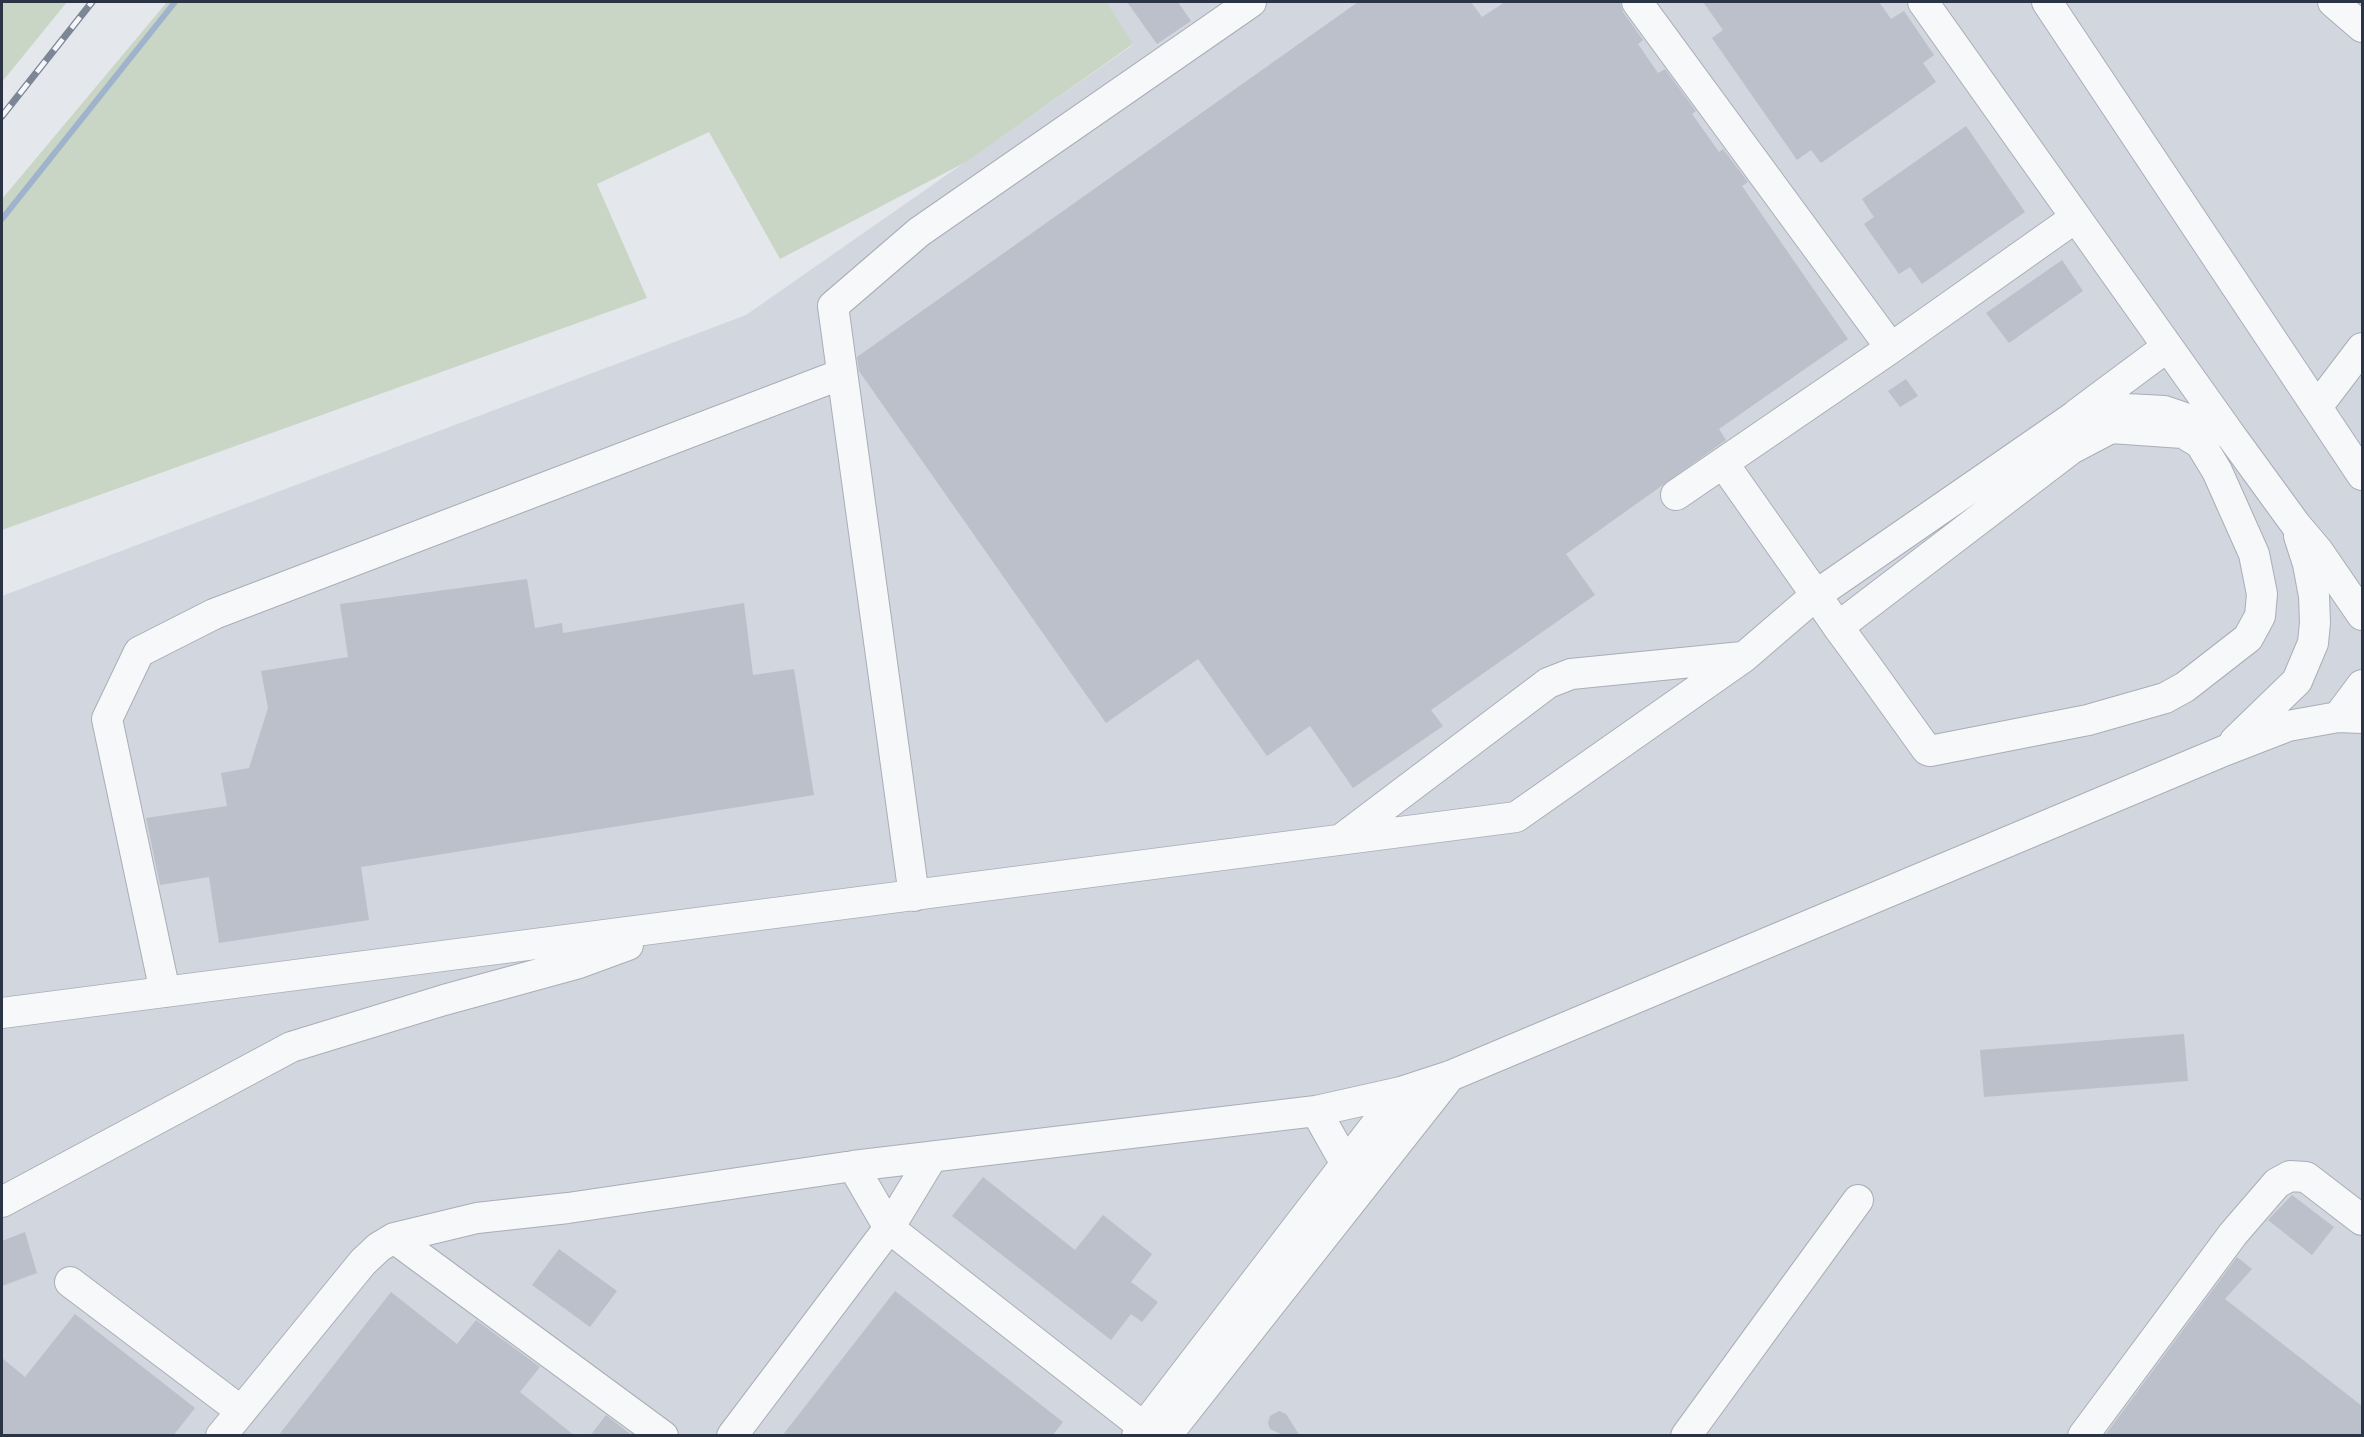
<!DOCTYPE html>
<html>
<head>
<meta charset="utf-8">
<style>
  body { margin:0 }
  #map { position:relative; width:2364px; height:1437px; overflow:hidden; background:#e4e7ec; font-family:"Varela Round",sans-serif }
  canvas { display:block }
  .frame { position:absolute; inset:0; border:3px solid #2b3445; pointer-events:none }
</style>
</head>
<body>
<div id="map">
<canvas width="2364" height="1437"></canvas>
<div class="frame"></div>
</div>
<script>
const context = document.querySelector('canvas').getContext('2d');
context.lineJoin = 'round';
function fillPath(path, color) { context.fillStyle = color; context.fill(path, 'evenodd'); }
const shape = rows => new Path2D(rows.map(r => 'M' + r).join(''));
function trace(path, color, width, dash) { context.strokeStyle = color; context.lineWidth = width; context.lineCap = dash ? 'butt' : 'round'; context.setLineDash(dash || []); context.stroke(path); }
const built = shape([
  [1107,2,2362,2,2362,1435,2,1436,2,596,746,315,1133,45]
]);
const green = shape([
  [2,2,67,2,2,82],
  [167,2,1107,2,1133,44,966,162,780,259,709,132,597,184,647,298,2,530,2,199]
]);
const stream = shape([
  [2,219,175,2]
]);
const building = shape([
  [1127,2,1178,2,1191,21,1157,44],
  [1358,2,1471,2,1482,17,1505,2,1620,2,1623,12,1643,40,1638,44,1658,73,1665,69,1696,111,1692,114,1719,152,1723,149,1748,182,1742,186,1848,339,1719,429,1726,440,1566,554,1595,595,1431,710,1443,726,1353,788,1310,726,1267,756,1198,659,1106,723,859,371,857,357],
  [1703,2,1879,2,1891,19,1904,11,1934,55,1923,63,1936,82,1821,163,1811,150,1797,160,1712,38,1723,30],
  [1966,126,2025,212,1922,284,1910,267,1899,274,1864,224,1874,217,1862,199],
  [2062,260,2083,291,2009,343,1986,313],
  [1906,379,1918,396,1900,407,1888,391],
  [527,579,535,628,562,623,563,633,744,603,753,675,794,669,814,795,361,867,369,920,219,943,209,877,160,885,146,818,227,806,221,773,249,768,268,708,261,671,348,657,340,604],
  [2184,1034,2188,1081,1984,1097,1980,1050],
  [983,1177,1075,1250,1103,1215,1152,1254,1131,1282,1158,1302,1142,1322,1131,1314,1111,1340,952,1216],
  [2292,1195,2334,1227,2312,1255,2268,1220],
  [25,1232,37,1273,2,1286,2,1241],
  [559,1249,617,1291,590,1327,532,1285],
  [2237,1257,2252,1269,2225,1299,2362,1406,2362,1436,2108,1436,2106,1434],
  [895,1291,1063,1422,1052,1436,782,1436],
  [391,1292,457,1344,476,1320,540,1367,520,1392,575,1436,278,1436],
  [75,1314,195,1408,173,1436,2,1436,2,1358,25,1377],
  [1279,1411,1286,1414,1300,1436,1285,1436,1270,1429,1268,1423,1270,1416],
  [606,1415,633,1436,590,1436]
]);
const minor = shape([
  [1637,2,1891,348],
  [1923,2,2229,433],
  [2047,2,2362,475],
  [2333,2,2362,27],
  [2317,407,2362,348],
  [2077,414,2167,347],
  [1723,463,1816,595,1838,627,1866,665,1927,750,1930,751,2088,720,2165,698,2185,687,2248,638,2260,616,2262,594,2254,554,2217,471,2200,443,2183,433,2111,428,2071,449,1838,627],
  [1676,495,1891,348,2075,218],
  [2338,717,2362,685],
  [2235,741,2297,681,2313,643,2315,623,2314,596,2308,564,2299,536],
  [1344,837,1548,683,1571,674,1742,657],
  [914,896,833,306,919,232,1251,2],
  [165,992,107,719,139,652,214,614,842,374],
  [2,1013,1516,817,1744,657,1816,595,2075,416,2127,409,2164,411,2229,433,2296,525,2318,551,2362,615],
  [1316,1111,1346,1164],
  [853,1166,889,1228,1155,1436],
  [2,1202,291,1047,444,1000,579,963,628,945],
  [394,1238,663,1436],
  [70,1282,241,1411],
  [221,1436,363,1262,379,1247,394,1238,477,1218,568,1208,853,1166,1316,1111,1401,1092,1450,1076,2226,750,2288,726,2338,717,2362,718],
  [732,1436,889,1228,932,1157],
  [1137,1436,1401,1092],
  [1166,1436,1450,1076],
  [1686,1436,1858,1200],
  [2083,1436,2233,1234,2277,1183,2290,1176,2306,1177,2362,1220]
]);
const rail = shape([
  [2,116,92,2]
]);
fillPath(built, '#d2d6de');
fillPath(green, '#c9d6c5');
trace(stream, '#9fb4cc', 6);
fillPath(building, '#bbc0ca');
trace(minor, '#a9aeb7', 32);
trace(minor, '#f7f8fa', 30);
trace(rail, '#7d8696', 7);
trace(rail, '#f4f6f9', 4.5, [14]);
</script>
</body>
</html>
